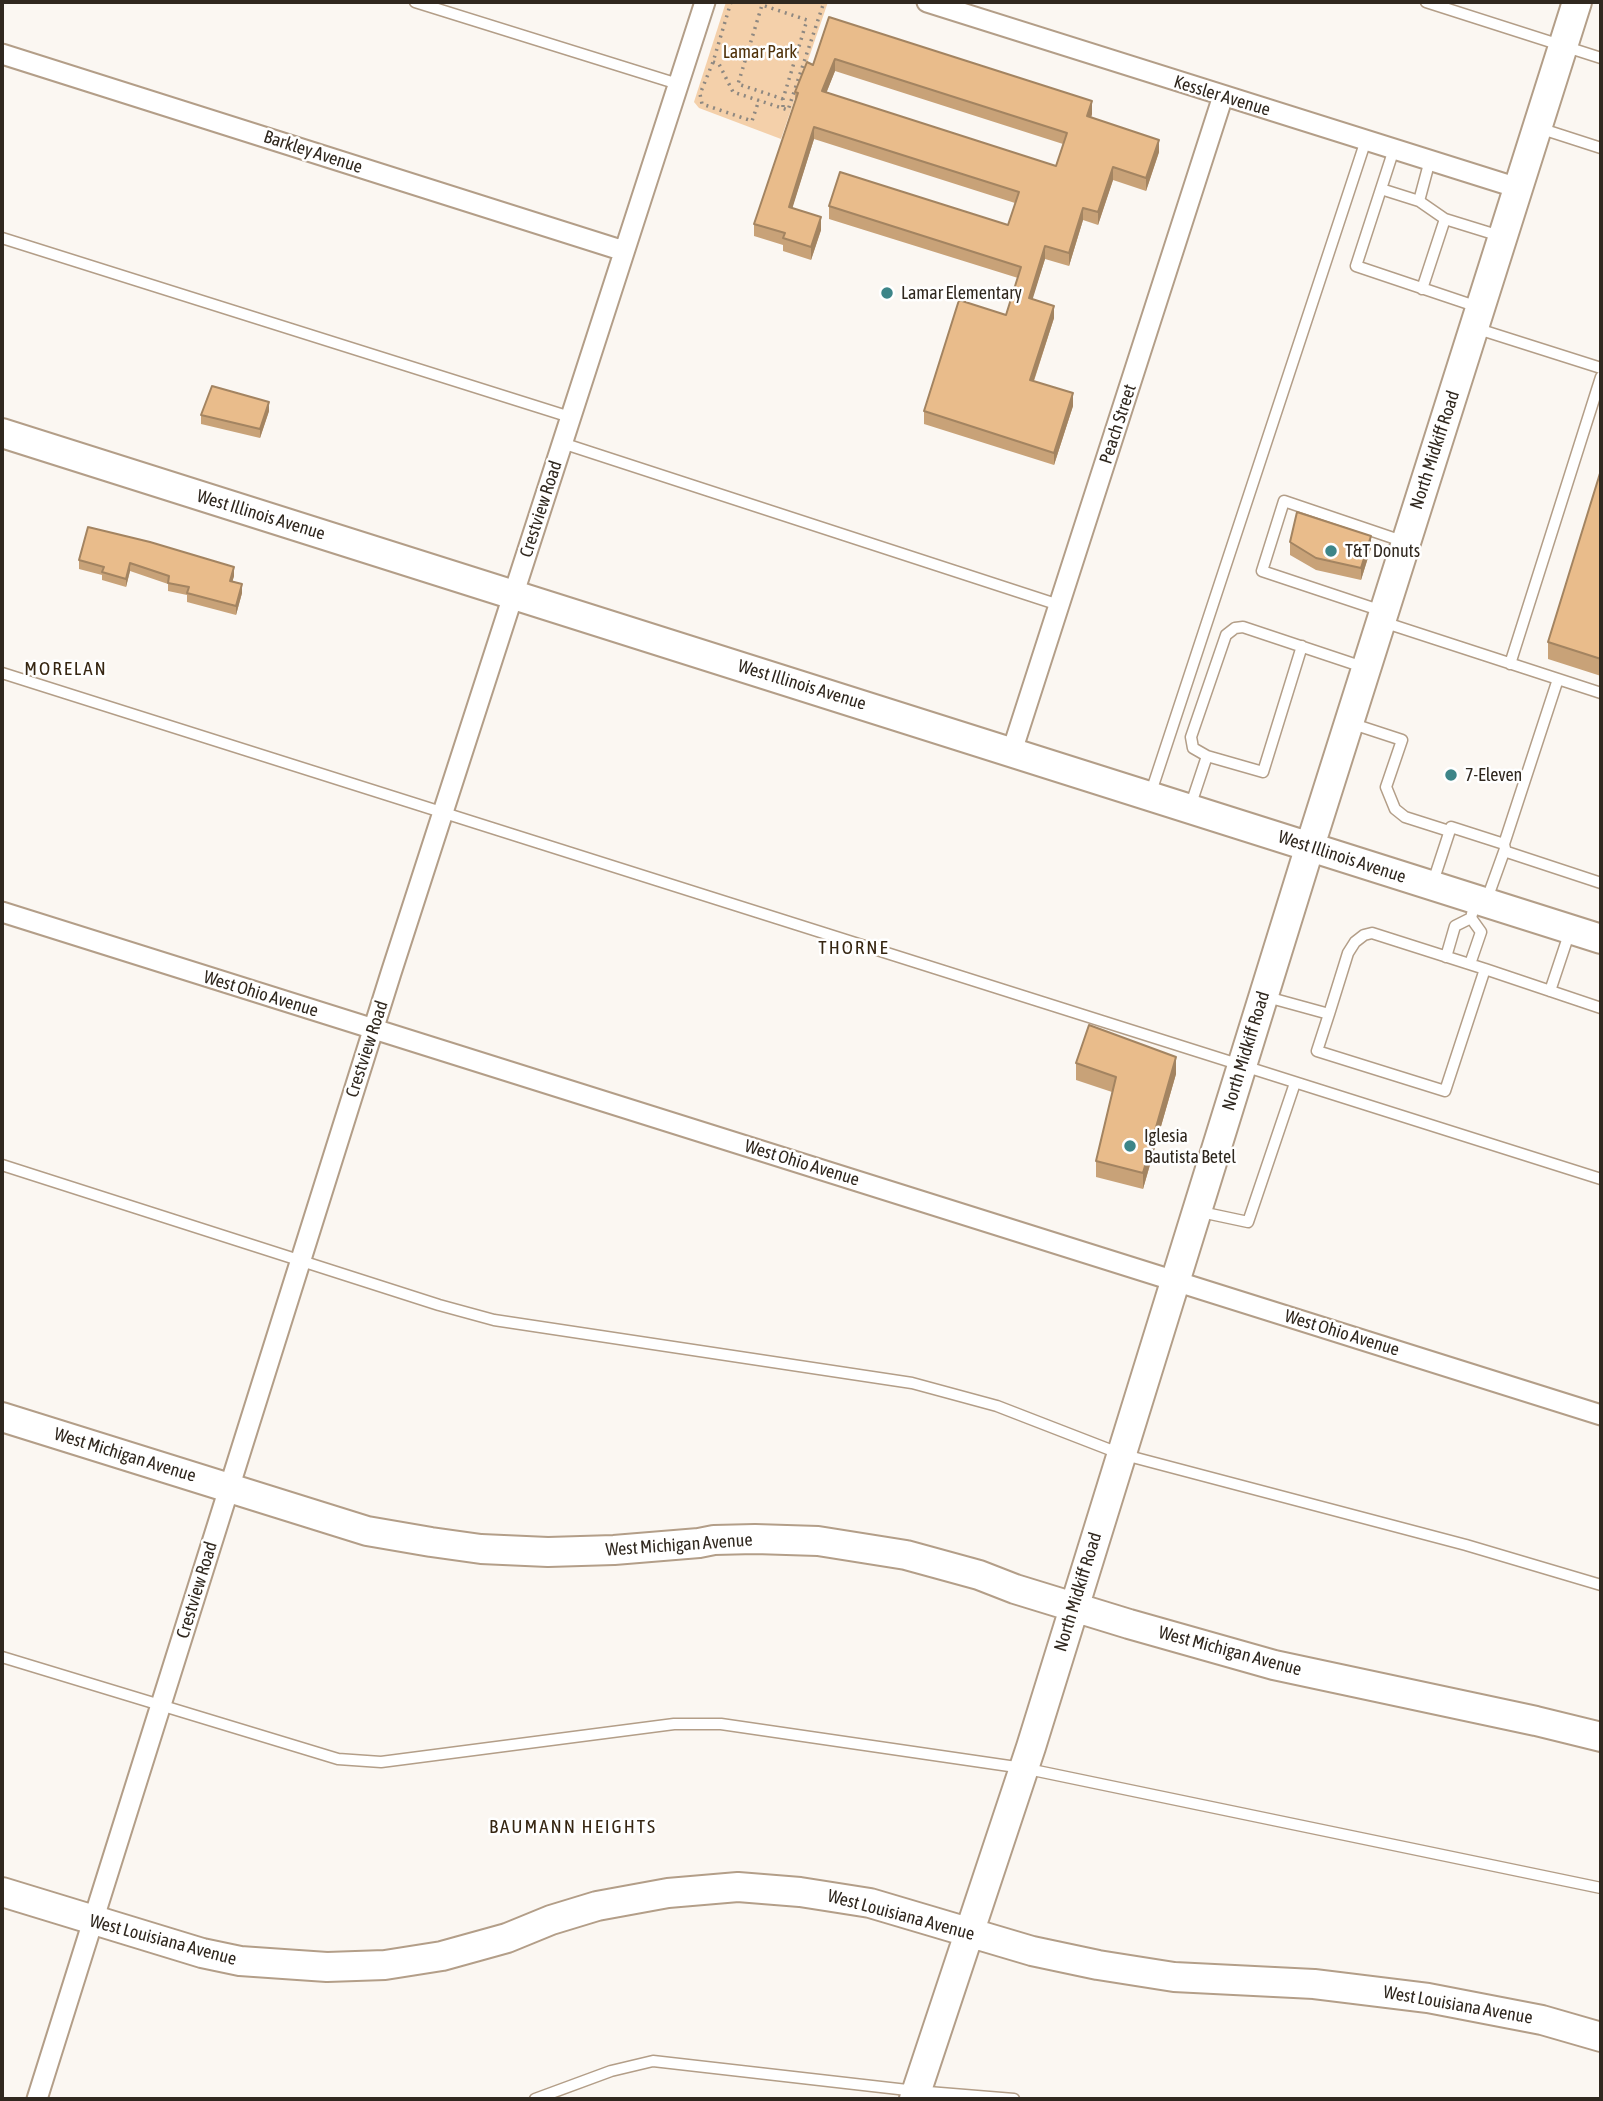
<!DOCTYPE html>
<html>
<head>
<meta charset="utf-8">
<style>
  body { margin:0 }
  #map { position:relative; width:1603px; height:2101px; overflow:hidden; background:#fbf7f2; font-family:"Asap Condensed",sans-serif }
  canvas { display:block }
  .frame { position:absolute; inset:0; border:4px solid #30281f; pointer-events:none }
</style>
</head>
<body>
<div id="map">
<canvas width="1603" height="2101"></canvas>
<div class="frame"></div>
</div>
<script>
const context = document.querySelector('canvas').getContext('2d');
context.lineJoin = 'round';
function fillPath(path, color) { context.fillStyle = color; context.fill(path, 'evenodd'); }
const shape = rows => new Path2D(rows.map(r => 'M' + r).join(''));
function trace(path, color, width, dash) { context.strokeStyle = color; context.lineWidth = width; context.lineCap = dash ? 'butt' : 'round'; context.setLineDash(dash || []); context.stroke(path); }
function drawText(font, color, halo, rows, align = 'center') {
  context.font = font + ' "Asap Condensed",sans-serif'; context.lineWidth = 5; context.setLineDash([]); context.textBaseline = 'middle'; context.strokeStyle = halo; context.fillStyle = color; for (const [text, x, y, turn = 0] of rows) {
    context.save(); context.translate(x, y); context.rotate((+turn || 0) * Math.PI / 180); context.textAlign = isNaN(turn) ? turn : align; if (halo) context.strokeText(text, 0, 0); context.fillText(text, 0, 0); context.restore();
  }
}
const green = shape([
  [726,2,828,2,781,139,699,108,694,102]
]);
const path = shape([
  [731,2,713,62,700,94,702,104,752,121,759,100],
  [713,62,719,64,733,92,788,110,824,2],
  [783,99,738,84,762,5,807,20,783,99,783,108]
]);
const lane = shape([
  [415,2,678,84],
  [1426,2,1601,58],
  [1539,128,1601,148],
  [1394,149,1356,266,1478,307],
  [1381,189,1419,201,1445,219,1500,236],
  [1419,201,1430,160],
  [2,238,570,417],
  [1422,289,1445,219],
  [1475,328,1601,368],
  [562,443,1059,605],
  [1382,611,1262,571,1284,501,1405,542],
  [1383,622,1558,679,1504,844,1505,849,1507,852,1601,883],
  [1510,664,1601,377],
  [2,673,1601,1179],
  [1558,679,1601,693],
  [1350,723,1402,740,1386,787,1395,809,1405,817,1449,831],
  [1207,756,1263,772,1302,646],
  [1150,795,1366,140],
  [1190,807,1207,756,1193,748,1191,737,1226,635,1235,628,1243,627,1366,668],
  [1432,885,1451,827,1504,844],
  [1487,899,1505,849],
  [1446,957,1455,926,1471,918,1475,902],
  [1470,964,1481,932,1471,918],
  [1485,969,1601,1008],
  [1550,991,1570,931],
  [1267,997,1329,1014,1317,1051,1445,1091,1485,969,1372,933,1364,935,1355,942,1348,953,1329,1014],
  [2,1165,439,1305,494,1320,912,1383,997,1406,1121,1454,1466,1545,1601,1585],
  [1201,1212,1248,1222,1295,1083],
  [2,1657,338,1759,381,1762,674,1724,721,1724,1023,1768,1601,1888],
  [535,2099,611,2071,653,2061,916,2091,1014,2099]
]);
const street = shape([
  [927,2,1518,188],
  [2,54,624,251],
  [1012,751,1223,96],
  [2,912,1601,1415],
  [37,2099,391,973,705,2]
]);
const secondary = shape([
  [2,433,1601,939],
  [2,1417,367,1531,431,1542,481,1549,548,1552,614,1550,699,1543,714,1540,755,1539,818,1541,906,1555,979,1575,1015,1589,1129,1624,1274,1665,1536,1721,1601,1737],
  [2,1892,202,1953,240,1961,327,1967,385,1965,442,1956,507,1938,551,1920,597,1906,668,1893,738,1887,800,1892,870,1903,1032,1951,1098,1965,1174,1977,1314,1984,1428,1998,1542,2020,1601,2037],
  [914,2099,1031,1747,1310,846,1577,2]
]);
const wall = shape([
  [829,17,1092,114,1091,118,1159,152,1146,191,1113,180,1098,225,1083,220,1069,266,1045,259,1032,299,1054,318,1034,381,1073,406,1054,465,924,424,924,411,1006,315,1018,278,829,219,829,206,1008,225,1015,203,814,139,792,208,821,230,811,260,783,251,783,245,754,236,754,224,795,100,795,92,813,65],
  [835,71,1063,144,1056,166,826,93],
  [269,411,260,438,201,424,201,415],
  [1601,470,1601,676,1548,659,1548,642],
  [88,527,234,576,232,582,242,593,236,615,187,602,187,595,168,591,168,584,130,571,126,587,102,580,102,575,79,569,79,560],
  [1290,542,1371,548,1361,580,1316,570,1290,555],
  [1076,1063,1176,1074,1143,1189,1096,1177,1096,1161,1112,1092,1076,1080]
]);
const shadedWall = shape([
  [835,59,835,71,822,104,822,91],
  [1092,101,1092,114,1087,129,1087,116],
  [814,127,814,139,789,219,789,207],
  [1159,140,1159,152,1146,191,1146,178],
  [1113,167,1113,180,1098,225,1098,212],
  [1083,208,1083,220,1069,266,1069,253],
  [821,217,821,230,811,260,811,247],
  [1045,246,1045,259,1029,311,1029,298],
  [1054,306,1054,318,1030,392,1030,380],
  [1073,393,1073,406,1054,465,1054,453],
  [269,402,269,411,260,438,260,429],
  [1371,536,1371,548,1361,580,1361,568],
  [130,563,130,571,126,587,126,579],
  [234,567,234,576,230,590,230,581],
  [242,584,242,593,236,615,236,606],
  [1176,1057,1176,1074,1143,1189,1143,1173]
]);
const building = shape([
  [829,17,1092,101,1087,116,1159,140,1146,178,1113,167,1098,212,1083,208,1069,253,1045,246,1029,298,1054,306,1030,380,1073,393,1054,453,924,411,959,300,1006,315,1021,267,829,206,840,172,1008,225,1019,192,814,127,789,207,821,217,811,247,783,238,785,233,754,224,798,93,795,92,807,62,813,65,829,17],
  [835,59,1067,133,1056,166,822,91,835,59],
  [212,386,269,402,260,429,201,415,212,386],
  [1601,470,1601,659,1548,642,1601,470],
  [1297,512,1371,536,1361,568,1316,558,1290,542,1297,512],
  [88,527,150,542,234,567,230,581,242,584,236,606,187,593,189,587,168,583,169,576,130,563,126,579,102,572,104,567,79,560,88,527],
  [1089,1025,1176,1057,1143,1173,1096,1161,1116,1077,1076,1063,1089,1025]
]);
const markers = [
  [887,293,7,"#3d8588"],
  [1331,551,7,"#3d8588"],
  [1451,775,7,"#3d8588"],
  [1130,1146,7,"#3d8588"]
];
const parkNames = [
  ["Lamar Park",760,52]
];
const streetNames = [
  ["Kessler Avenue",1222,96,17],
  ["Barkley Avenue",313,152,18],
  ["Peach Street",1118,424,-72],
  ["North Midkiff Road",1435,450,-72],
  ["Crestview Road",541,509,-72],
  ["West Illinois Avenue",261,515,17],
  ["West Illinois Avenue",802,685,17],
  ["West Illinois Avenue",1342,857,18],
  ["West Ohio Avenue",261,994,17],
  ["Crestview Road",367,1049,-72],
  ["North Midkiff Road",1246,1051,-73],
  ["West Ohio Avenue",802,1163,17],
  ["West Ohio Avenue",1342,1333,17],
  ["West Michigan Avenue",125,1455,17],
  ["West Michigan Avenue",679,1545,-4],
  ["Crestview Road",197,1590,-73],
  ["North Midkiff Road",1078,1592,-73],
  ["West Michigan Avenue",1230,1651,15],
  ["West Louisiana Avenue",901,1915,15],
  ["West Louisiana Avenue",163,1940,15],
  ["West Louisiana Avenue",1458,2005,10]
];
const poiNames = [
  ["Lamar Elementary",901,293],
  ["T&T Donuts",1345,551],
  ["7-Eleven",1465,775],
  ["Iglesia",1144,1136],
  ["Bautista Betel",1144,1157]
];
const neighbourhoodNames = [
  ["MORELAN",66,669],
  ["THORNE",854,948],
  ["BAUMANN HEIGHTS",573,1827]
];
fillPath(green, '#f4d0aa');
trace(lane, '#b39e88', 13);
trace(street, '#b39e88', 23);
trace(secondary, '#b39e88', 32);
trace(path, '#8e8881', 3.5, [2, 5]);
trace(lane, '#fff', 10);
trace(street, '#fff', 19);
trace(secondary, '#fff', 28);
fillPath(wall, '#c8a278');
fillPath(shadedWall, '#a38461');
fillPath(building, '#e9bc8b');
trace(building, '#a38461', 2);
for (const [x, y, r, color] of markers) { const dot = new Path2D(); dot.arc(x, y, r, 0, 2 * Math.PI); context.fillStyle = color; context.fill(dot); trace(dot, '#fff', 2.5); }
drawText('18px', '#4e3008', '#fff', parkNames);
drawText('18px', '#30281f', '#fff', streetNames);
drawText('18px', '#30281f', '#fff', poiNames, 'left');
context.letterSpacing = '2px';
drawText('19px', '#362612', '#fff', neighbourhoodNames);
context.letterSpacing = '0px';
</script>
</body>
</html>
